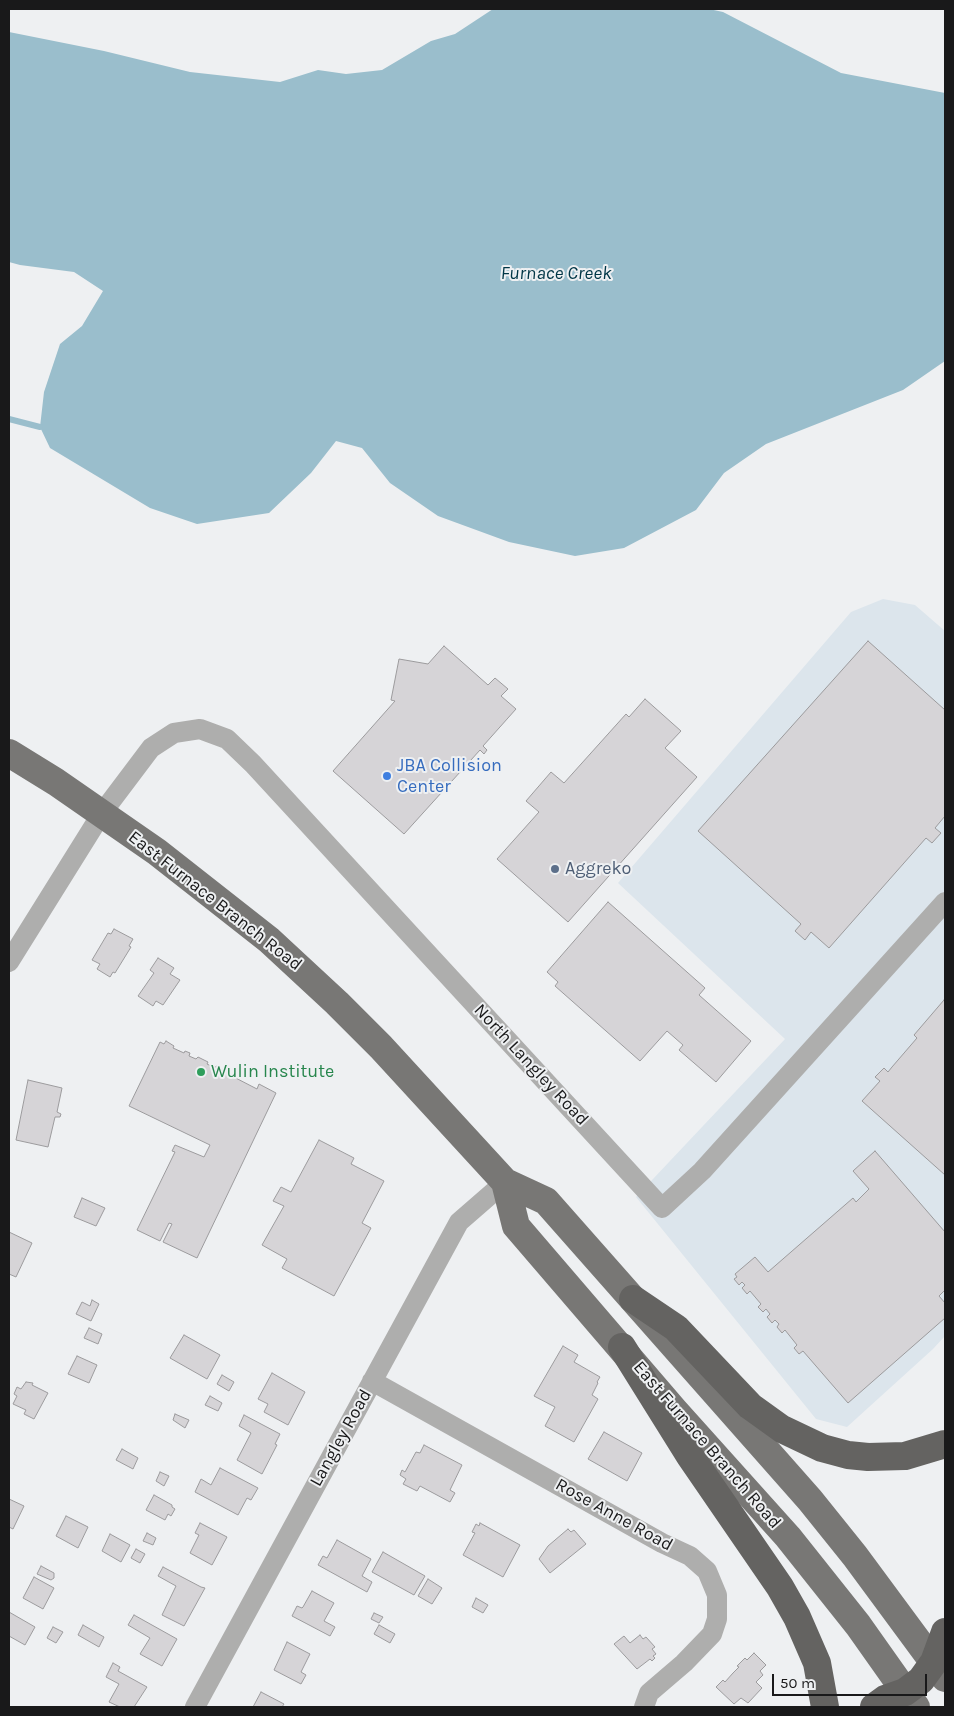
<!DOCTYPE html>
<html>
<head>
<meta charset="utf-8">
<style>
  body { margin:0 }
  #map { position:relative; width:954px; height:1716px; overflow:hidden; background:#eef0f2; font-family:Karla,sans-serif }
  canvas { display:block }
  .frame { position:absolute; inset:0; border:10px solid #19191a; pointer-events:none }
  .scale { position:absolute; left:772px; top:1674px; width:155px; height:22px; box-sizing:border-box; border:2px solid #19191a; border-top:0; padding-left:6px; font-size:15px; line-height:18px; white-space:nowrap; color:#19191a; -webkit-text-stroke:4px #eef0f2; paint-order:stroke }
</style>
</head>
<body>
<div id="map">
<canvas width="954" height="1716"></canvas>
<div class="frame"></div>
<div class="scale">50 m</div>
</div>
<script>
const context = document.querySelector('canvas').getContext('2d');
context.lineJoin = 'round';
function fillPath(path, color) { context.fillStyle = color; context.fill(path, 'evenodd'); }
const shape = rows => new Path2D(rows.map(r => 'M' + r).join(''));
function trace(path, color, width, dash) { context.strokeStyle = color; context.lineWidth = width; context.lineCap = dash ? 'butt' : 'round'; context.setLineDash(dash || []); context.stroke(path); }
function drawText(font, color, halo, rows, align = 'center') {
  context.font = font + ' Karla,sans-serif'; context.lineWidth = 4; context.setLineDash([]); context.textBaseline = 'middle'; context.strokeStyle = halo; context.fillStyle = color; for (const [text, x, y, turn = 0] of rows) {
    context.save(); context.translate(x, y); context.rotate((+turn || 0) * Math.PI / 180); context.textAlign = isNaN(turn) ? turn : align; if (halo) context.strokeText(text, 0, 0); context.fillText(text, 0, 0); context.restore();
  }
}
const built = shape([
  [883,599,915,605,945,631,945,1336,933,1349,847,1427,816,1419,636,1197,785,1039,618,883,851,612]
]);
const water = shape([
  [493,9,709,9,723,12,841,73,945,93,945,361,903,390,766,444,724,473,696,510,624,548,575,556,509,542,438,516,390,483,362,448,336,441,311,473,269,513,197,524,150,508,50,448,40,427,44,392,60,344,82,326,103,291,74,272,20,265,9,262,9,32,104,51,190,72,280,82,318,70,346,74,382,70,431,41,455,34]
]);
const stream = shape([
  [9,419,40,427]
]);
const building = shape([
  [868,641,945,710,945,816,935,828,941,833,932,843,926,838,829,948,811,932,805,940,795,931,801,924,698,831,868,641],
  [444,646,488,685,495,678,508,689,501,696,516,709,483,746,487,750,484,754,480,750,404,834,333,771,395,701,391,700,399,659,428,664,444,646],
  [645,699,681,731,665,748,697,777,568,922,497,859,539,812,526,801,551,772,564,783,626,714,629,717,645,699],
  [608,902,705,988,699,995,751,1041,716,1082,679,1050,683,1045,667,1031,640,1061,555,986,558,982,547,972,608,902],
  [114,929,133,939,129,946,131,947,115,973,113,972,110,977,97,969,100,964,92,960,108,933,111,934,114,929],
  [158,958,174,968,170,974,180,980,163,1005,156,1001,153,1006,138,996,154,973,150,970,158,958],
  [944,1000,945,1001,945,1175,862,1101,880,1081,875,1077,884,1068,888,1072,892,1067,917,1038,914,1035,944,1000],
  [166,1041,174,1046,173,1048,184,1053,185,1051,190,1053,189,1056,196,1059,198,1057,208,1062,207,1064,215,1068,216,1066,227,1071,226,1073,257,1089,259,1084,276,1093,197,1258,163,1242,172,1224,169,1223,160,1241,137,1230,175,1152,172,1151,175,1145,204,1157,210,1145,129,1106,160,1042,164,1044,166,1041],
  [28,1080,62,1088,57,1112,61,1114,60,1117,55,1117,48,1147,16,1140,28,1080],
  [319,1140,354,1158,351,1164,384,1181,362,1223,371,1228,334,1296,282,1268,287,1259,262,1245,284,1206,273,1201,281,1187,291,1192,319,1140],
  [875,1151,945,1232,945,1290,939,1296,945,1303,945,1318,848,1403,803,1351,799,1354,794,1348,797,1345,785,1330,782,1333,777,1327,779,1324,775,1320,772,1323,767,1317,770,1314,766,1309,763,1312,758,1307,761,1304,750,1291,747,1294,742,1288,745,1285,742,1282,739,1285,734,1279,737,1277,735,1274,755,1257,768,1272,853,1198,856,1202,869,1189,853,1171,875,1151],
  [82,1198,105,1208,96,1226,74,1217,82,1198],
  [9,1232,32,1243,16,1277,9,1274,9,1232],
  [92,1300,99,1304,91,1321,76,1314,82,1302,90,1306,92,1300],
  [89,1328,102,1334,98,1344,84,1338,89,1328],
  [184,1335,220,1355,207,1379,170,1358,184,1335],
  [563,1346,578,1355,574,1362,600,1377,597,1382,598,1383,592,1395,598,1399,574,1442,545,1426,555,1407,534,1396,563,1346],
  [77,1356,97,1365,89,1383,68,1374,77,1356],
  [272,1373,305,1392,288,1425,264,1412,268,1404,258,1399,272,1373],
  [222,1375,234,1382,229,1391,217,1384,222,1375],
  [26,1382,33,1383,32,1385,48,1393,34,1419,24,1414,26,1410,13,1404,17,1396,14,1394,17,1387,21,1389,26,1382],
  [210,1396,222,1403,218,1411,205,1405,210,1396],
  [175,1414,189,1420,185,1428,173,1420,175,1414],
  [244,1415,280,1434,275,1444,277,1445,262,1474,237,1460,251,1433,239,1426,244,1415],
  [604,1432,642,1453,627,1481,588,1459,604,1432],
  [424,1445,462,1465,450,1490,455,1493,450,1502,420,1486,417,1491,403,1484,406,1479,400,1475,402,1470,405,1472,416,1452,420,1453,424,1445],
  [122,1449,138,1458,133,1469,116,1460,122,1449],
  [220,1468,258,1488,251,1500,247,1498,238,1515,195,1492,201,1479,211,1485,220,1468],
  [160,1472,169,1476,164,1486,156,1481,160,1472],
  [154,1495,172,1505,172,1507,175,1509,171,1516,168,1514,165,1520,146,1510,154,1495],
  [9,1499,24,1506,13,1529,9,1527,9,1499],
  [66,1516,88,1527,78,1548,56,1536,66,1516],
  [200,1523,227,1537,212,1565,190,1553,199,1535,195,1533,200,1523],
  [480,1523,520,1545,503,1577,463,1555,475,1533,472,1532,476,1524,479,1526,480,1523],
  [568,1529,571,1532,574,1530,586,1544,550,1573,539,1559,548,1546,568,1529],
  [147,1533,156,1538,153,1545,143,1541,147,1533],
  [110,1534,130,1545,121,1562,102,1551,110,1534],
  [337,1540,371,1559,362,1576,372,1582,367,1592,318,1565,323,1556,327,1558,337,1540],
  [136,1549,145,1554,140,1563,131,1558,136,1549],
  [383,1552,425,1576,414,1595,372,1572,383,1552],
  [41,1566,54,1573,54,1578,51,1580,37,1574,41,1566],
  [163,1567,201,1587,205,1588,184,1626,162,1615,176,1586,158,1576,163,1567],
  [34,1577,54,1588,43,1609,23,1598,34,1577],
  [428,1579,442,1588,432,1604,418,1596,428,1579],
  [312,1591,334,1603,324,1621,335,1627,330,1636,292,1616,297,1606,302,1608,303,1607,312,1591],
  [476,1598,488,1605,483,1613,472,1607,476,1598],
  [9,1612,35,1627,25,1645,9,1636,9,1612],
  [374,1613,383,1617,379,1623,371,1619,374,1613],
  [134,1615,177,1639,162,1666,140,1654,150,1638,128,1625,134,1615],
  [83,1625,104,1637,99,1647,78,1635,83,1625],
  [379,1625,395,1634,390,1643,374,1634,379,1625],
  [53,1627,63,1632,56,1643,47,1638,53,1627],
  [640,1635,643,1639,646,1637,655,1647,652,1649,656,1654,653,1656,655,1658,652,1661,650,1659,637,1669,614,1644,624,1636,630,1643,640,1635],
  [287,1642,310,1654,301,1672,306,1675,301,1684,274,1670,287,1642],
  [754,1653,766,1665,760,1671,763,1675,756,1682,762,1688,748,1703,741,1698,734,1704,716,1687,723,1680,725,1682,733,1673,739,1667,737,1666,745,1658,747,1660,754,1653],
  [113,1663,120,1667,118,1671,147,1687,134,1707,120,1707,109,1702,119,1684,106,1677,113,1663],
  [261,1692,284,1704,282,1707,253,1707,261,1692]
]);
const street = shape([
  [9,962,102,813,151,748,174,733,200,729,227,739,253,764,662,1208,702,1171,945,902],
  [372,1381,662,1543,690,1556,707,1571,717,1595,717,1619,712,1634,684,1663,649,1693,644,1707],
  [195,1707,459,1222,505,1182]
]);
const primary = shape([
  [9,753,56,782,157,852,269,940,337,1003,381,1047,505,1182,546,1201,810,1500,855,1556,945,1678],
  [505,1182,516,1226,674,1410,788,1537,858,1625,916,1707]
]);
const highway = shape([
  [633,1299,676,1328,750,1406,782,1429,822,1448,848,1455,868,1457,905,1456,945,1444],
  [622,1347,690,1456,780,1587,797,1617,817,1663,825,1707],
  [874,1707,885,1699,905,1692,921,1680,934,1662,945,1632]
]);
const markers = [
  [387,776,5,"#3f7fe0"],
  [555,869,5,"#5c6f8a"],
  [201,1072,5,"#2e9e5b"]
];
const shopNames = [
  ["JBA Collision",397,766],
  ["Center",397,787]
];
const serviceNames = [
  ["Aggreko",565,869]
];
const streetNames = [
  ["East Furnace Branch Road",215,901,38],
  ["North Langley Road",531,1065,47],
  ["Langley Road",341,1438,-61],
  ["East Furnace Branch Road",707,1445,49],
  ["Rose Anne Road",614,1515,29]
];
const leisureNames = [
  ["Wulin Institute",211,1072]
];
const waterNames = [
  ["Furnace Creek",556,274]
];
fillPath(built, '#dce5ec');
fillPath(water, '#9abecc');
trace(stream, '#9abecc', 6);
fillPath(building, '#d6d4d7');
trace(building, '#9c9b9d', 1);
trace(street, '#aeaead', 20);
trace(primary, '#787775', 28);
trace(highway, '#646361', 28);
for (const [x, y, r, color] of markers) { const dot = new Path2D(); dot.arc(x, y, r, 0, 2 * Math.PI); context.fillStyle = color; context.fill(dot); trace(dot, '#eef0f2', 2); }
drawText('18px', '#366cbe', '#eef0f2', shopNames, 'left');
drawText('18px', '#4e5e75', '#eef0f2', serviceNames, 'left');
drawText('18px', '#19191a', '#eef0f2', streetNames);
drawText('18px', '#27864d', '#eef0f2', leisureNames, 'left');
drawText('italic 19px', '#003646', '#eef0f2', waterNames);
</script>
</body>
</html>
